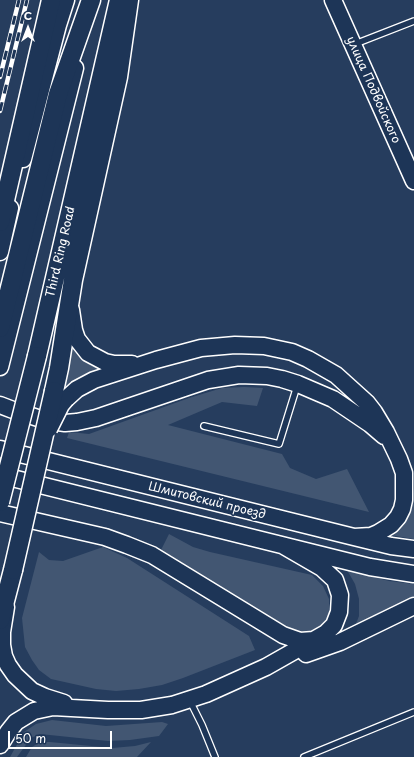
<!DOCTYPE html>
<html>
<head>
<meta charset="utf-8">
<style>
  body { margin:0 }
  #map { position:relative; width:414px; height:757px; overflow:hidden; background:#263d5e; font-family:"Playpen Sans",sans-serif }
  canvas { display:block }
  .north { position:absolute; left:8px; top:8px; width:40px; height:40px; -webkit-text-stroke:3px #1d3557; paint-order:stroke; rotate:0deg; font-size:11px; font-weight:700; line-height:16px; text-align:center; color:#fff }
  .north::after { content:''; display:block; margin:auto; width:14px; height:18px; background:#fff; clip-path:polygon(50% 0,100% 100%,50% 72%,0 100%) }
  .scale { position:absolute; left:8px; top:731px; width:104px; height:18px; box-sizing:border-box; border:2px solid #fff; border-top:0; padding-left:5px; font-size:12px; line-height:14px; white-space:nowrap; color:#fff; -webkit-text-stroke:3px #1d3557; paint-order:stroke }
</style>
</head>
<body>
<div id="map">
<canvas width="414" height="757"></canvas>
<div class="north">С</div>
<div class="scale">50 m</div>
</div>
<script>
const context = document.querySelector('canvas').getContext('2d');
context.lineJoin = 'round';
function fillPath(path, color) { context.fillStyle = color; context.fill(path, 'evenodd'); }
const shape = rows => new Path2D(rows.map(r => 'M' + r).join(''));
function trace(path, color, width, dash) { context.strokeStyle = color; context.lineWidth = width; context.lineCap = dash ? 'butt' : 'round'; context.setLineDash(dash || []); context.stroke(path); }
function drawText(font, color, halo, rows, align = 'center') {
  context.font = font + ' "Playpen Sans",sans-serif'; context.lineWidth = 3.5; context.setLineDash([]); context.textBaseline = 'middle'; context.strokeStyle = halo; context.fillStyle = color; for (const [text, x, y, turn = 0] of rows) {
    context.save(); context.translate(x, y); context.rotate((+turn || 0) * Math.PI / 180); context.textAlign = isNaN(turn) ? turn : align; if (halo) context.strokeText(text, 0, 0); context.fillText(text, 0, 0); context.restore();
  }
}
const green = shape([
  [70,336,77,352,89,364,101,370,71,383,62,391],
  [244,387,263,388,257,406,222,402,168,425,282,454,290,468,316,479,347,469,369,512,67,438,69,432,89,434,189,398,222,388],
  [414,488,414,539,383,534,411,503],
  [169,534,193,547,210,552,312,575,323,586,329,599,329,613,324,623,315,632,301,633,286,628,160,552],
  [103,547,127,558,249,636,255,650,183,678,162,685,139,689,116,691,96,689,51,679,39,670,32,660,25,647,22,618,39,552,49,560,63,561],
  [347,570,389,581,414,584,414,596,354,629,359,616,359,599,355,584],
  [52,720,106,726,162,722,168,724,159,736,130,740,108,741,40,734,31,738,17,757,10,757,24,732,36,724],
  [40,742,50,742,112,748,135,746,151,742,137,757,26,757,32,747]
]);
const lane = shape([
  [355,44,414,21],
  [204,426,279,444,297,386],
  [190,701,202,725,215,757],
  [304,757,414,712]
]);
const secondary = shape([
  [333,0,414,181],
  [23,159,58,25,66,0],
  [0,252,10,208],
  [71,310,74,330,77,339,88,353,105,362,114,364,132,364],
  [0,367,75,68],
  [66,399,77,389,94,380,156,360,201,348,235,345,264,346,292,352,308,359,336,375,367,403,374,412,386,432,399,459,404,473,404,500,402,509,398,517,391,525,378,533,371,536,354,537],
  [0,405,13,410,44,420,65,423,77,422,96,418,208,380,239,375,267,376,282,379,298,384,333,399,370,424,384,436],
  [0,449,354,537,391,546,414,549],
  [0,475,370,567,414,574],
  [0,513,105,537,127,545,152,555,283,635,300,641,314,640],
  [6,607,2,632,2,645,4,656,8,665,15,675,32,691,45,697,64,703],
  [306,654,340,642,414,606],
  [0,745,8,732,16,722,34,711,53,707,108,710,141,710,172,705,206,694,266,667,326,633,334,625,339,612,340,595,335,580,322,568,284,546]
]);
const primary = shape([
  [0,222,51,0],
  [0,328,58,94,91,0],
  [37,356,119,0],
  [54,391,59,368,73,280,118,77,129,0],
  [0,620,13,570]
]);
const rail = shape([
  [0,77,19,0],
  [0,111,27,0]
]);
const secondaryBridge = shape([
  [49,429,61,405,66,399]
]);
const primaryBridge = shape([
  [0,502,37,356],
  [13,570,54,391]
]);
const streetNames = [
  ["улица Подвойского",373,90,66],
  ["Third Ring Road",61,252,-77],
  ["Шмитовский проезд",207,501,14]
];
fillPath(green, '#425672');
trace(lane, '#fff', 8);
trace(secondary, '#fff', 19);
trace(primary, '#fff', 21);
trace(lane, '#1d3557', 5.5);
trace(secondary, '#1d3557', 16);
trace(primary, '#1d3557', 18);
trace(rail, '#fff', 4.5);
trace(rail, '#1d3557', 3, [9]);
trace(secondaryBridge, '#fff', 19, []);
trace(primaryBridge, '#fff', 21, []);
trace(secondaryBridge, '#1d3557', 16);
trace(primaryBridge, '#1d3557', 18);
drawText('12px', '#fff', '#1d3557', streetNames);
</script>
</body>
</html>
